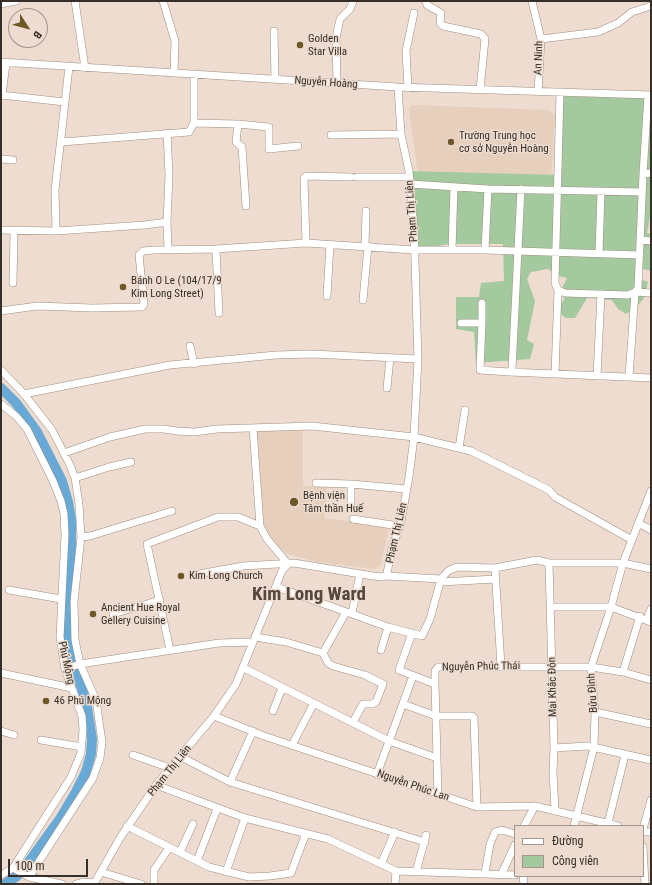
<!DOCTYPE html>
<html>
<head>
<meta charset="utf-8">
<style>
  body { margin:0 }
  #map { position:relative; width:652px; height:885px; overflow:hidden; background:#eddccf; font-family:"Roboto Condensed",sans-serif }
  canvas { display:block }
  .frame { position:absolute; inset:0; border:2px solid #352e29; pointer-events:none }
  .legend { position:absolute; left:514px; top:825px; width:130px; height:52px; box-sizing:border-box; background:#eddccf; border:1px solid #a3968d; margin:0; padding:5px 7px; list-style:none; font-size:12px; color:#352e29 }
  .legend li { display:flex; align-items:center; gap:8px; height:20px }
  .legend b { width:20px; border:1px solid #a3968d }
  .north { position:absolute; left:8px; top:8px; width:40px; height:40px; box-sizing:border-box; background:#eddccf; border:1px solid #a3968d; border-radius:50%; rotate:126deg; font-size:11px; font-weight:700; line-height:16px; text-align:center; color:#352e29 }
  .north::after { content:''; display:block; margin:auto; width:14px; height:18px; background:#6f5828; clip-path:polygon(50% 0,100% 100%,50% 72%,0 100%) }
  .scale { position:absolute; left:8px; top:859px; width:80px; height:18px; box-sizing:border-box; border:2px solid #352e29; border-top:0; padding-left:5px; font-size:12px; line-height:14px; white-space:nowrap; color:#352e29; -webkit-text-stroke:3px #eddccf; paint-order:stroke }
</style>
</head>
<body>
<div id="map">
<canvas width="652" height="885"></canvas>
<div class="frame"></div>
<ul class="legend">
<li><b style="height:5px;background:#fff"></b>Đường</li>
<li><b style="height:11px;background:#a4c99f"></b>Công viên</li>
</ul>
<div class="north">B</div>
<div class="scale">100 m</div>
</div>
<script>
const context = document.querySelector('canvas').getContext('2d');
context.lineJoin = 'round';
function fillPath(path, color) { context.fillStyle = color; context.fill(path, 'evenodd'); }
const shape = rows => new Path2D(rows.map(r => 'M' + r).join(''));
function trace(path, color, width, dash) { context.strokeStyle = color; context.lineWidth = width; context.lineCap = dash ? 'butt' : 'round'; context.setLineDash(dash || []); context.stroke(path); }
function drawText(font, color, halo, rows, align = 'center') {
  context.font = font + ' "Roboto Condensed",sans-serif'; context.lineWidth = 3; context.setLineDash([]); context.textBaseline = 'middle'; context.strokeStyle = halo; context.fillStyle = color; for (const [text, x, y, turn = 0] of rows) {
    context.save(); context.translate(x, y); context.rotate((+turn || 0) * Math.PI / 180); context.textAlign = isNaN(turn) ? turn : align; if (halo) context.strokeText(text, 0, 0); context.fillText(text, 0, 0); context.restore();
  }
}
const built = shape([
  [412,105,549,110,555,116,551,184,418,175,409,109],
  [303,430,303,486,327,487,324,518,389,527,381,564,375,569,318,562,288,554,276,546,264,529,256,431]
]);
const green = shape([
  [561,96,651,98,651,211,647,233,651,234,651,271,639,268,637,278,648,282,644,298,636,308,626,314,618,309,612,300,587,298,575,318,565,318,557,310,564,300,563,286,567,278,558,276,548,269,531,272,527,279,535,301,527,340,534,344,530,359,476,363,474,332,456,329,456,297,479,297,481,283,504,281,503,244,449,244,414,250,409,171,559,175]
]);
const river = shape([
  [1,388,16,403,37,432,62,481,68,502,71,520,71,546,67,626,72,659,86,701,92,739,91,754,86,772,76,792,60,819,23,870],
  [5,884,17,876]
]);
const minor = shape([
  [75,1,85,68],
  [163,1,175,41,174,73],
  [426,1,427,5,441,13,440,23,443,26,481,34,485,39,480,90],
  [532,1,541,39,538,92],
  [1,4,16,1],
  [274,31,275,79],
  [541,39,598,32,618,23,632,12,651,6],
  [1,62,398,87,651,95],
  [337,83,336,38,340,19,350,9,353,1],
  [408,88,406,51,414,13],
  [560,92,555,283,558,290,565,293,628,295,635,292,638,288,643,174,648,95],
  [1,95,65,102],
  [2,96,6,63],
  [194,123,238,124,236,142,242,147,246,206],
  [238,124,269,127,269,149,298,146],
  [331,135,401,134],
  [62,142,189,132,194,123,194,74],
  [1,159,13,160],
  [643,174,651,173],
  [357,177,409,177],
  [410,184,488,189,642,192],
  [167,222,168,249],
  [1,230,56,231,145,225,167,222,169,175,167,133],
  [56,231,55,190,69,67],
  [641,240,651,241],
  [306,243,304,178,306,176,351,177],
  [365,246,366,211],
  [216,249,219,313],
  [452,250,454,187],
  [485,250,488,189],
  [599,253,601,192],
  [13,283,14,231],
  [327,296,330,244],
  [363,300,368,246],
  [1,311,37,306,92,308,142,307,144,304,139,255,143,251,154,250,216,249,306,243,414,250,485,250,640,255],
  [461,323,482,323,480,370,509,372,512,370,521,189],
  [482,323,482,303],
  [190,346,194,364],
  [1,370,24,394,52,430,70,465,75,478,79,504,81,537,74,601,75,640,80,664,96,700,102,742,100,758,93,778,29,877],
  [509,372,651,378],
  [555,374,558,290],
  [597,376,601,294],
  [629,377,635,292,651,293],
  [387,388,390,358],
  [24,394,170,365,276,355,312,354,418,359],
  [1,404,16,416,27,429,53,481,61,501,64,514,65,535,60,637,65,669,82,716,83,730,81,753,71,777,13,868,1,875],
  [253,428,260,526],
  [459,448,465,410],
  [64,453,110,437,145,429,164,429,177,431,194,432,217,429,312,426,414,437,471,451,549,490,555,497,632,540],
  [75,478,109,467,131,462],
  [316,483,351,484],
  [351,508,351,484,406,489],
  [353,519,399,526],
  [638,523,651,530],
  [81,537,90,536,172,511],
  [549,563,554,748,553,772,555,811],
  [495,568,501,666],
  [199,574,243,566,294,563,373,576,382,577,386,576,387,573,392,549,401,522,409,477,414,437,418,359,414,229,409,171,401,134,398,87],
  [386,576,441,579],
  [441,582,496,579],
  [277,587,388,627,422,636,430,619,441,579,448,571,457,567,495,568,537,560,549,563,623,563,651,569],
  [9,590,61,599],
  [551,607,611,607,651,622],
  [352,613,360,574],
  [113,614,160,600],
  [647,619,651,609],
  [412,633,399,670,435,684],
  [255,637,286,642,323,653,328,663,333,666,365,675,383,684,376,702,372,704,363,704,353,722],
  [170,650,147,544,218,517,238,517,260,526,267,539,288,564],
  [381,650,388,627],
  [323,653,346,612],
  [244,668,389,741,437,758],
  [65,669,80,664,219,643,253,642],
  [623,672,640,616],
  [1,673,72,688],
  [403,704,436,716,472,716,474,718,477,807],
  [273,711,282,688],
  [595,712,651,724],
  [214,716,264,736,477,807,535,806,618,826],
  [1,731,14,735],
  [41,740,82,747],
  [292,745,314,703],
  [554,748,588,746,651,760],
  [133,755,170,768],
  [181,757,230,782,425,842],
  [377,774,413,676],
  [230,782,253,731],
  [156,785,245,818,328,839,396,871,515,875],
  [438,795,435,684,435,671,438,667,591,667,623,672,651,680],
  [608,823,625,755],
  [127,826,209,867,249,877,270,876,291,873,306,833],
  [524,826,535,806],
  [574,826,594,747,595,712,591,667,611,607,623,563,651,491],
  [643,829,651,800],
  [643,832,651,832],
  [643,847,645,884],
  [180,852,193,824],
  [197,861,217,809],
  [381,864,395,832],
  [13,868,29,877,62,884],
  [101,872,141,884],
  [226,872,245,818],
  [416,872,426,835],
  [485,873,490,844,495,832,502,830,515,834],
  [502,873,515,845],
  [523,876,524,884],
  [76,884,83,882,95,883],
  [94,884,120,838,156,785,214,716,236,684,282,571,288,564],
  [154,884,154,870,169,848],
  [395,884,396,871]
]);
const markers = [
  [300,45,4,"#6f5828"],
  [451,142,4,"#6f5828"],
  [123,287,4,"#6f5828"],
  [294,502,5,"#6f5828"],
  [181,576,4,"#6f5828"],
  [93,614,4,"#6f5828"],
  [46,701,4,"#6f5828"]
];
const poiNames = [
  ["Golden",308,39],
  ["Star Villa",308,52],
  ["Trường Trung học",459,136],
  ["cơ sở Nguyễn Hoàng",459,149],
  ["Bánh O Le (104/17/9",131,281],
  ["Kim Long Street)",131,294],
  ["Bệnh viện",303,496],
  ["Tâm thần Huế",303,509],
  ["Kim Long Church",189,576],
  ["Ancient Hue Royal",101,608],
  ["Gellery Cuisine",101,621],
  ["46 Phú Mộng",54,701]
];
const streetNames = [
  ["An Ninh",539,58,-88],
  ["Nguyễn Hoàng",326,83,4],
  ["Phạm Thị Liên",412,211,-94],
  ["Phạm Thị Liên",397,533,-77],
  ["Phú Mộng",66,663,77],
  ["Nguyễn Phúc Thái",481,667,-1],
  ["Mai Khắc Đôn",553,687,-91],
  ["Bửu Đình",593,693,-94],
  ["Phạm Thị Liên",170,771,-51],
  ["Nguyễn Phúc Lan",413,786,19]
];
const townNames = [
  ["Kim Long Ward",309,595]
];
fillPath(built, '#e6cfbd');
fillPath(green, '#a4c99f');
trace(river, '#68a9d5', 10);
trace(minor, '#9d8e82', 8);
trace(minor, '#fff', 7);
for (const [x, y, r, color] of markers) { const dot = new Path2D(); dot.arc(x, y, r, 0, 2 * Math.PI); context.fillStyle = color; context.fill(dot); trace(dot, '#eddccf', 1.5); }
drawText('11px', '#352e29', '#eddccf', poiNames, 'left');
drawText('11px', '#352e29', '#eddccf', streetNames);
drawText('bold 19px', '#56483d', '#eddccf', townNames);
</script>
</body>
</html>
